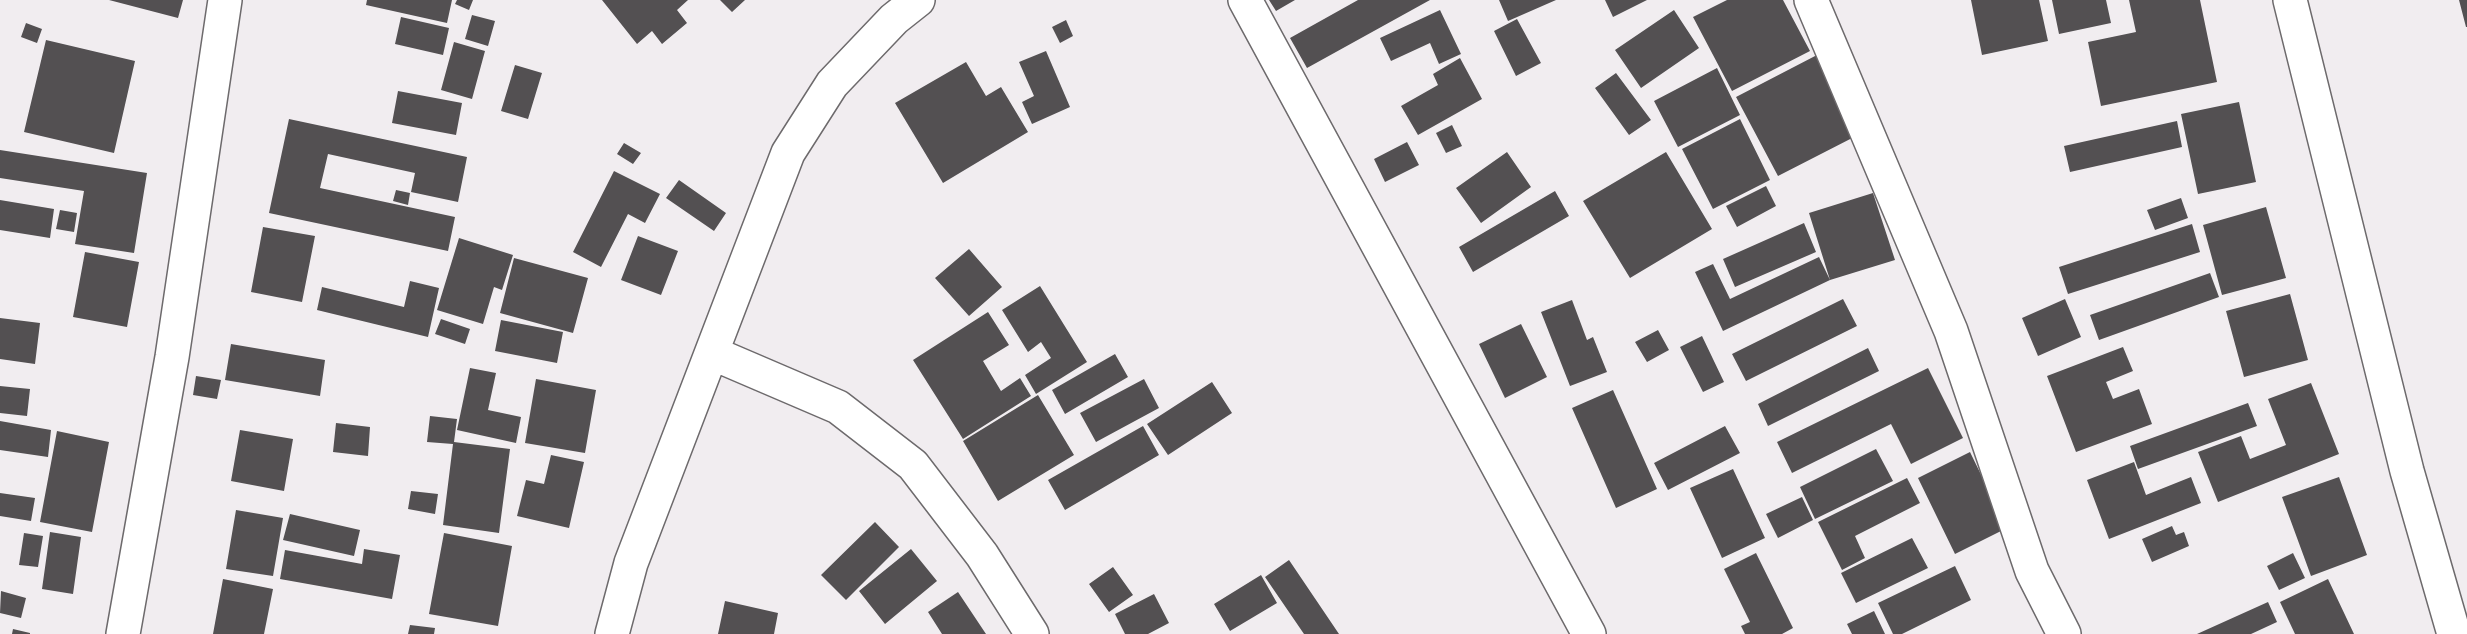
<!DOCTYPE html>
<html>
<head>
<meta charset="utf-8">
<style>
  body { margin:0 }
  canvas { display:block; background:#f1edf0 }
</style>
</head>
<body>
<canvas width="2467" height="634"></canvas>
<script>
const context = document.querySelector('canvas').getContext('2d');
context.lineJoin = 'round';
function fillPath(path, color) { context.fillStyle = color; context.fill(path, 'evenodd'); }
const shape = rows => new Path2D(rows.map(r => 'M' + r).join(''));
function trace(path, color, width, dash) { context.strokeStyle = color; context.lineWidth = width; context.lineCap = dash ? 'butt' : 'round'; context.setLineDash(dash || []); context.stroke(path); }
const building = shape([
  [109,0,183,0,178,18],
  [367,0,452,0,447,23,366,5],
  [457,0,473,0,469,10,455,4],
  [602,0,688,0,677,10,687,23,662,44,652,31,637,44],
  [720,0,745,0,732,12],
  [1269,0,1295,0,1276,11],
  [1358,0,1430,0,1307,68,1290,38],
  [1499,0,1556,0,1508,21],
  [1605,0,1647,0,1613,17],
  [1727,0,1783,0,1810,51,1732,91,1693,17],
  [1971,0,2039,0,2048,41,1982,55],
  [2052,0,2106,0,2111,23,2059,34],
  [2129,0,2200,0,2217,82,2101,106,2088,42,2136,32],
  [2459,0,2467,0,2467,27,2466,27],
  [1440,10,1461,54,1439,64,1430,43,1391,61,1380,38],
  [1674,10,1699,48,1641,88,1615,50],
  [472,15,495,21,488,46,465,39],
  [401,17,449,28,443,55,395,44],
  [1517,19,1541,63,1516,76,1494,31],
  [1066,20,1073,36,1060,43,1052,27],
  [26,23,42,29,37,43,21,37],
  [46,40,135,61,114,153,24,132],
  [454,42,485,51,472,99,441,90],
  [1046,51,1070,107,1032,124,1022,102,1034,96,1019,62],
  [1817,55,1858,135,1778,176,1736,97],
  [1460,58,1482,99,1418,135,1401,106,1438,85,1433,74],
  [966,62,986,96,1001,87,1028,132,943,183,895,103],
  [515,65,542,73,528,119,501,111],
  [1717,68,1740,115,1678,147,1654,101],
  [1616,73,1651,120,1629,135,1595,88],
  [398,91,462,103,456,135,392,123],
  [2239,102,2256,182,2198,194,2181,114],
  [289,119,467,157,458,202,411,192,415,173,328,154,320,188,455,217,448,251,269,213],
  [1740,119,1770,180,1713,209,1682,149],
  [2177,121,2182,147,2070,172,2064,146],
  [1452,125,1462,146,1446,153,1436,133],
  [1407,142,1419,165,1385,182,1374,159],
  [624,143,641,153,633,164,617,154],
  [0,150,147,173,134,253,75,244,84,191,0,178],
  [1507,152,1531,187,1481,223,1456,188],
  [1666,152,1712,229,1630,278,1583,201],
  [614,171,660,194,645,223,628,214,601,267,573,252],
  [679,180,726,213,714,231,666,198],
  [1766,186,1776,206,1737,227,1726,206],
  [396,190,410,193,408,205,393,201],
  [1555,191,1569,216,1473,272,1459,247],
  [1873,193,1895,260,1830,280,1809,213],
  [2181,198,2188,218,2155,230,2147,210],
  [0,200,54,209,50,238,0,230],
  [2266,207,2286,278,2222,295,2203,225],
  [60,210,77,213,74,232,56,229],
  [1804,223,1816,252,1735,287,1723,259],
  [2192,224,2200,252,2068,294,2059,267],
  [263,227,315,236,302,302,251,292],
  [638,236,678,251,661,295,621,280],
  [459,238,513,255,502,290,494,287,483,324,437,310],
  [969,249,1002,287,969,316,935,278],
  [85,252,139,262,127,327,73,317],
  [1819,257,1830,280,1723,331,1695,272,1713,264,1730,299],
  [514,258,588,278,573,333,500,313],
  [2210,273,2219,297,2099,340,2090,315],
  [410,281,439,288,428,337,317,310,322,287,404,307],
  [1040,286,1087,362,1036,394,1025,375,1051,358,1041,342,1028,352,1002,310],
  [2290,294,2308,360,2244,377,2226,311],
  [1843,299,1857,326,1746,381,1732,354],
  [2065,299,2081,337,2038,356,2022,318],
  [1572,300,1587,340,1593,337,1607,372,1570,386,1541,312],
  [988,312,1009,345,983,361,1001,391,1020,378,1031,396,963,439,913,360],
  [0,318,40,323,35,364,0,359],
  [441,319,470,329,465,344,435,334],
  [501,320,563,332,557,363,495,351],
  [1521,324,1547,377,1505,398,1479,344],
  [1658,330,1669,350,1647,362,1635,342],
  [1702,336,1724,382,1703,392,1680,347],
  [231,344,325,360,320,396,225,380],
  [2123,347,2133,371,2106,382,2113,399,2139,389,2152,424,2076,452,2047,376],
  [1868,348,1879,371,1768,426,1758,404],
  [1115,354,1128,377,1065,414,1052,390],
  [470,368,496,373,488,410,521,417,516,443,457,430],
  [1928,368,1963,438,1911,464,1891,424,1792,473,1777,442],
  [196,376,221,380,217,399,193,395],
  [536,379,596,390,585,453,525,443],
  [1144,379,1159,408,1096,442,1080,413],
  [1212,382,1232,413,1168,455,1147,424],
  [2311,383,2339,454,2218,502,2198,452,2241,436,2250,459,2286,445,2268,399],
  [0,386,30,389,27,416,0,413],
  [1613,390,1657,489,1616,508,1572,408],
  [1038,395,1074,455,998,501,963,441],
  [2248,403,2257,426,2138,469,2130,446],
  [430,416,457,419,454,442,510,449,499,533,443,525,453,444,427,442],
  [0,421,51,430,48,457,0,450],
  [336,423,370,427,368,456,333,452],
  [1143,426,1159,455,1065,510,1048,480],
  [1725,426,1740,453,1668,490,1654,463],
  [240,430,293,439,284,491,231,481],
  [57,431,109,442,92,532,40,522],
  [1876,449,1893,481,1815,519,1800,487],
  [1970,452,2007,528,1955,554,1918,478],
  [551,455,584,462,569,528,517,516,526,480,544,484],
  [2134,462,2146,495,2191,477,2201,503,2109,539,2087,480],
  [1733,469,1765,538,1722,558,1690,488],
  [2339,477,2367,555,2311,576,2282,497],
  [1907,478,1920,503,1855,536,1865,558,1842,570,1818,522],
  [411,491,438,494,435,514,408,509],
  [0,493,35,498,31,521,0,516],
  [1802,497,1813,520,1778,538,1766,514],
  [236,510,283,518,273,576,226,569],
  [290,514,360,530,354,556,283,540],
  [875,522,899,547,846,600,821,575],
  [2172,526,2176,535,2184,532,2189,546,2152,562,2142,539],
  [50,532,81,537,73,594,42,589],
  [24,533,43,536,38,567,19,565],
  [444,533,512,546,498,626,429,614],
  [1912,538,1928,568,1856,603,1841,573],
  [364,549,400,555,392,599,280,579,285,550,362,564],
  [911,549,937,581,885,624,859,591],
  [1756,553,1793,628,1782,634,1745,634,1741,626,1750,622,1724,569],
  [2293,553,2305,578,2279,590,2267,566],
  [1289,560,1339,634,1304,634,1265,577],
  [1955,566,1971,600,1902,634,1893,634,1878,603],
  [1113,567,1133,595,1109,612,1089,584],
  [1261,575,1277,603,1230,631,1214,604],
  [223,579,273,589,264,634,213,634],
  [2328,579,2354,634,2295,634,2280,602],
  [1,591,26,598,21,618,0,613],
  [958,592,986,634,942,634,928,612],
  [1154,594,1169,623,1148,634,1125,634,1115,614],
  [725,601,778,613,774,634,718,634],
  [2268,602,2277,622,2251,634,2197,634],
  [1874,611,1885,634,1852,634,1847,624],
  [410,625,435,628,434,634,408,634],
  [13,629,30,633,30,634,12,634]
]);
const minor = shape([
  [1245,0,1589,634],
  [1811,0,1951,331,2032,571,2064,634],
  [2290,0,2407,471,2454,634],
  [712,353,838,407,913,465,982,555,1032,634],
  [123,634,172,357,225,0],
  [612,634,631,563,788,153,832,84,894,19,918,0]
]);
fillPath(building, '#535052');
trace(minor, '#6d6a6c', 36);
trace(minor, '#fff', 33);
</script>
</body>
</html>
